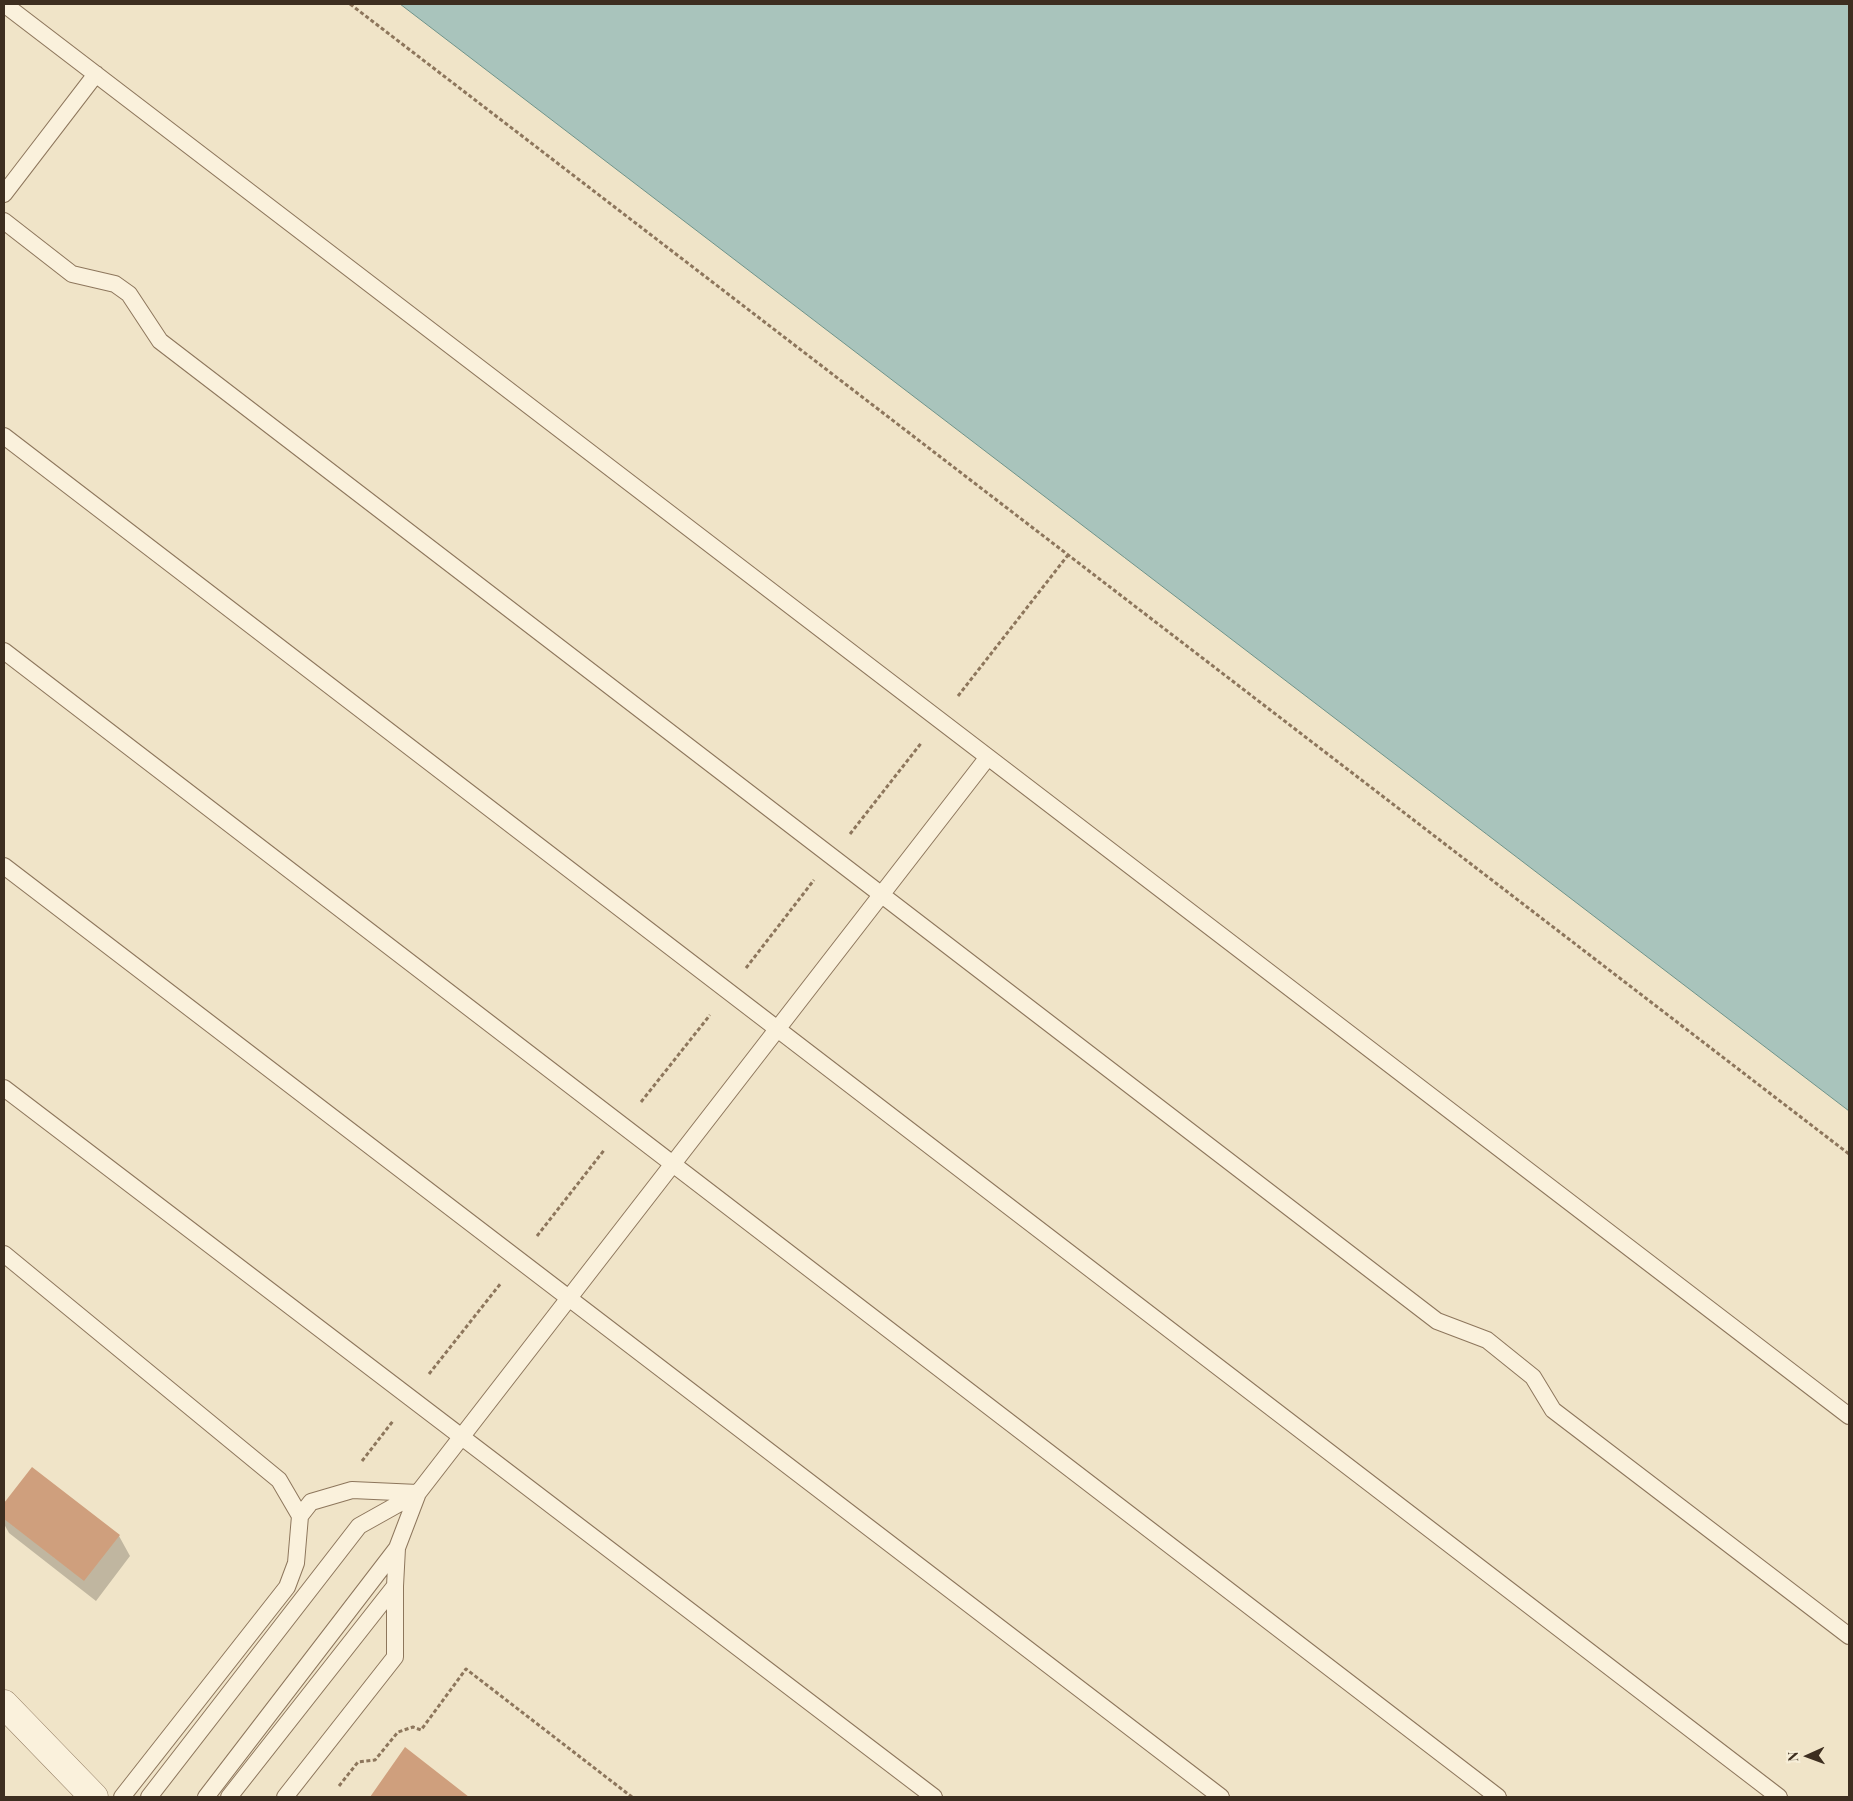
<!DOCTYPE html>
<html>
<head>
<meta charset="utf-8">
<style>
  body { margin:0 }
  #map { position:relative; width:1853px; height:1801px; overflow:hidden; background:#f0e4c8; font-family:"Playfair Display",serif }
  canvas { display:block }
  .frame { position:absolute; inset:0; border:5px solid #3d2e20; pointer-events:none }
  .north { position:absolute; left:1783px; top:1731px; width:50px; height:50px; -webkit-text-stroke:4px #f7eed8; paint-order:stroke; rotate:268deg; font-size:14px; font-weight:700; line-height:20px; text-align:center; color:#3d2e20 }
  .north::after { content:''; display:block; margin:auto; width:18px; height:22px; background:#3d2e20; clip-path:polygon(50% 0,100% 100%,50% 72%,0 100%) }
</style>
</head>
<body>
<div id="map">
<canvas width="1853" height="1801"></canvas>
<div class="frame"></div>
<div class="north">N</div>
</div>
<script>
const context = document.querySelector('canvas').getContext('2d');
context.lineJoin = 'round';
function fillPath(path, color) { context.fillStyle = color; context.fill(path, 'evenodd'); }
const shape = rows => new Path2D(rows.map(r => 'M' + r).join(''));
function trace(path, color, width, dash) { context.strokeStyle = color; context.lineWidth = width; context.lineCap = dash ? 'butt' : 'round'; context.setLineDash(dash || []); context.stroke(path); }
const water = shape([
  [400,4,1849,4,1849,1111,400,4]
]);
const shadow = shape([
  [32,1468,119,1536,130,1556,96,1601,9,1533,4,1524,4,1505],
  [405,1749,467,1797,371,1797]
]);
const building = shape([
  [32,1467,120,1535,84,1581,4,1519,4,1503],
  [405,1747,469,1797,370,1797]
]);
const path = shape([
  [350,4,1849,1154],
  [958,696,1068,555],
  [850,834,922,742],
  [746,968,814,880],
  [641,1102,710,1015],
  [537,1236,605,1149],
  [429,1374,501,1283],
  [362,1461,393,1421],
  [339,1786,358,1762,375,1760,398,1732,413,1727,421,1730,466,1669,632,1797]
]);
const lane = shape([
  [4,4,1849,1416],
  [4,194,96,74],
  [4,221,72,274,115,284,129,294,160,341,1437,1321,1487,1340,1533,1377,1553,1410,1849,1636],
  [4,436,1779,1797],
  [4,651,1498,1797],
  [4,866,1221,1797],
  [4,1088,934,1797],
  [4,1254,279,1480,300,1516],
  [122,1797,287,1587,296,1563,300,1516,311,1502,352,1490,418,1493],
  [149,1797,359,1526,418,1493],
  [206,1797,397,1548,418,1493,988,757],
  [229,1797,395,1586,397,1548],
  [285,1797,395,1657,395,1586]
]);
const street = shape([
  [4,1704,94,1797]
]);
fillPath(water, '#a9c4bc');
trace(water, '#6f938a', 1);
fillPath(shadow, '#0003');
fillPath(building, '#cf9f7d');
trace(lane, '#8d765c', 18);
trace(street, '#8d765c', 29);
trace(path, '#8d765c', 3, [4, 2.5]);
trace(lane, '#faf1dc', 16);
trace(street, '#faf1dc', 28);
</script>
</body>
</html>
